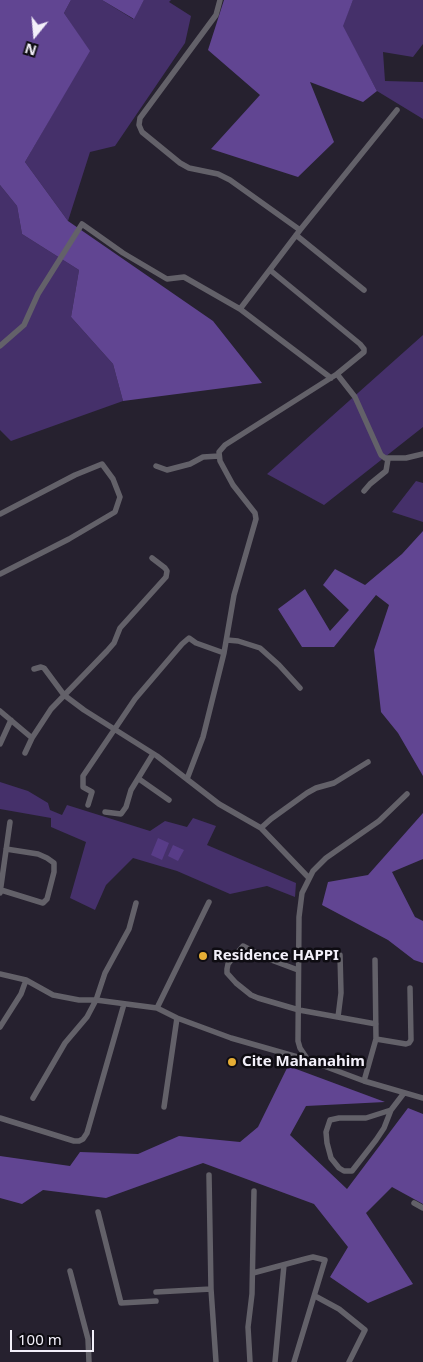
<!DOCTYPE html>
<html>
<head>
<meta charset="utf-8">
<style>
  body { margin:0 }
  #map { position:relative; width:423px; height:1362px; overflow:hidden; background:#26212f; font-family:"Noto Sans",sans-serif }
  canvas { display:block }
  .north { position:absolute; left:10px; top:10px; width:50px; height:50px; -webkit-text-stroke:4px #0e0c12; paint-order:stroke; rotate:197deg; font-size:14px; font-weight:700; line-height:20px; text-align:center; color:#f3f0fa }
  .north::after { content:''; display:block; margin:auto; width:18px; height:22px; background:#f3f0fa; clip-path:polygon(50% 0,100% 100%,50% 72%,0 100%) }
  .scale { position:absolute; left:10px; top:1330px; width:84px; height:22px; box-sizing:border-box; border:2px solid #f3f0fa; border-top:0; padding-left:6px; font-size:15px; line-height:18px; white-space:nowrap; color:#f3f0fa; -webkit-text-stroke:4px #0e0c12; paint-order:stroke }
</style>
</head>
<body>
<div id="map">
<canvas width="423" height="1362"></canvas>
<div class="north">N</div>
<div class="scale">100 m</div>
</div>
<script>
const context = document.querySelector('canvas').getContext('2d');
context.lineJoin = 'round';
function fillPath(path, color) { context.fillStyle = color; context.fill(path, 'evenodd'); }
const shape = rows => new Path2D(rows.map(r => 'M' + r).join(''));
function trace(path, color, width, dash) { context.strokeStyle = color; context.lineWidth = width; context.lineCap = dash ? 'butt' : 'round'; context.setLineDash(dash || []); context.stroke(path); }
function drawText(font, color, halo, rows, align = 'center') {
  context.font = font + ' "Noto Sans",sans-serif'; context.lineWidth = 5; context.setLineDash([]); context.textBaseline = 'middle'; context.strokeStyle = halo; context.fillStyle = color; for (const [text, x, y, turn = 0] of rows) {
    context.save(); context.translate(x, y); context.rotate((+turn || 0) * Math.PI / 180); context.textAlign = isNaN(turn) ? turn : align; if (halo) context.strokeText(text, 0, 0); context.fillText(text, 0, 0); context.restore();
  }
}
const green = shape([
  [71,0,102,0,133,19,144,0,171,0,169,2,191,16,185,43,115,146,90,152,68,221,25,162,89,51,64,13],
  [353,0,423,0,423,44,413,57,383,52,385,81,423,82,423,119,377,91,342,26],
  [0,185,17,206,22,234,79,270,71,317,113,364,123,401,11,441,0,430],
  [423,335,423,427,324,505,267,474],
  [416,481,423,483,423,522,392,512],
  [0,782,28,791,48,803,50,810,62,815,67,805,150,831,165,821,187,827,193,818,216,826,207,845,296,883,295,897,267,886,230,894,177,871,133,858,106,885,95,910,70,898,86,842,51,827,51,818,0,809]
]);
const forest = shape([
  [0,0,71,0,64,13,90,51,25,162,68,221,213,321,262,383,123,401,113,364,71,317,79,270,22,234,17,206,0,185],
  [102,0,144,0,134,19],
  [224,0,353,0,343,26,377,91,363,102,310,82,334,142,298,177,211,149,260,95,208,50],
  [423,531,423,776,398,733,381,712,374,650,389,605,376,595,334,647,302,647,278,609,305,589,330,631,349,610,323,585,335,569,365,585,402,554],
  [423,813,423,859,392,872,415,917,423,921,423,963,414,960,388,940,322,905,328,882,368,875],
  [288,1066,385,1102,306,1106,290,1135,347,1189,408,1108,423,1114,423,1204,392,1187,366,1213,413,1284,368,1303,330,1277,348,1247,314,1204,203,1163,106,1198,43,1190,22,1204,0,1198,0,1156,70,1166,80,1152,138,1154,179,1136,240,1142,258,1127]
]);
const water = shape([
  [158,838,169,843,162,860,151,855],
  [173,845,184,850,178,861,168,856]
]);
const street = shape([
  [220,0,216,15,140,118,139,125,142,132,180,163,189,168,218,174,230,180,300,230],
  [296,235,364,290],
  [240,309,300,230,397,110],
  [0,346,24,325,38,294,82,224,123,253,167,279,184,277,240,309,331,378],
  [337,374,355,397,381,455,385,458,406,458,423,454],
  [156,466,167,470,190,464,203,457,219,456],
  [364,491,370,484,386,471,388,459],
  [0,514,75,475,102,464,113,479,120,497,115,512,69,539,0,574],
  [227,640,238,641,260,648,279,665,300,688],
  [34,669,41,667,44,668,64,695,84,710,157,756,219,804,261,828,309,878],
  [0,711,32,738],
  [0,744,11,720],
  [25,753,32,738,51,709,107,651,114,643,120,628,166,577,167,571,165,568,152,558],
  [139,779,169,800],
  [187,779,203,737,224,653,234,595,256,519,255,513,233,485,220,461,219,452,225,445,337,374,364,352,364,349,360,344,270,270],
  [88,805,92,792,83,787,83,776,135,699,182,644,189,638,196,643,224,653],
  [105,812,121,814,126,807,131,790,153,754],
  [261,828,271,819,307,793,316,788,334,783,368,762],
  [1,890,43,903,47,899,54,872,54,863,47,858,38,854,6,849],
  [0,893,10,822],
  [298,970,266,958,243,946,228,964,227,969,227,973,236,983,251,995,258,998,299,1010,376,1024],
  [0,974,26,980,53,995,79,1000,96,1000,157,1008,177,1018,231,1038,308,1060,364,1081,423,1098],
  [157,1008,209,902],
  [338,1017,341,993,340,955],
  [0,1027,21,994,26,980],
  [376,1039,406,1044,409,1043,411,1040,410,988],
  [308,1060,300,1048,298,1041,299,917,302,893,313,871,326,858,379,821,407,794],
  [364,1081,376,1039,375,960],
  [33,1098,65,1043,87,1017,96,1000,105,973,129,929,136,903],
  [164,1107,177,1018],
  [391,1110,366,1118,339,1118,330,1120,326,1132,327,1143,331,1158,339,1168,344,1171,352,1171,376,1140,384,1128,391,1110,404,1093],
  [0,1118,74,1141,79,1141,83,1139,87,1133,124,1004],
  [209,1175,211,1289,216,1362],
  [414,1203,423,1208],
  [98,1212,121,1303,156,1301],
  [70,1271,88,1339,89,1362],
  [253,1273,305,1259,313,1257,325,1260,294,1362],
  [156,1292,211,1289],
  [315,1296,339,1309,365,1330,349,1362],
  [250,1362,248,1327,252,1294,254,1191],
  [275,1362,284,1265]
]);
const markers = [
  [203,956,5,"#e5ad35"],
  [232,1062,5,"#e5ad35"]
];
const poiNames = [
  ["Residence HAPPI",213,956],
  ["Cite Mahanahim",242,1062]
];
fillPath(green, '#45306a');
fillPath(forest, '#614592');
fillPath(water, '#583c88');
trace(street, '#636169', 5.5);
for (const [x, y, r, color] of markers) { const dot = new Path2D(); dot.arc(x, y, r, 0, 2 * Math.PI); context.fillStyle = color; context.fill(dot); trace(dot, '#0e0c12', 2); }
drawText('bold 15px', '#f3f0fa', '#0e0c12', poiNames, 'left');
</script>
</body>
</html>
